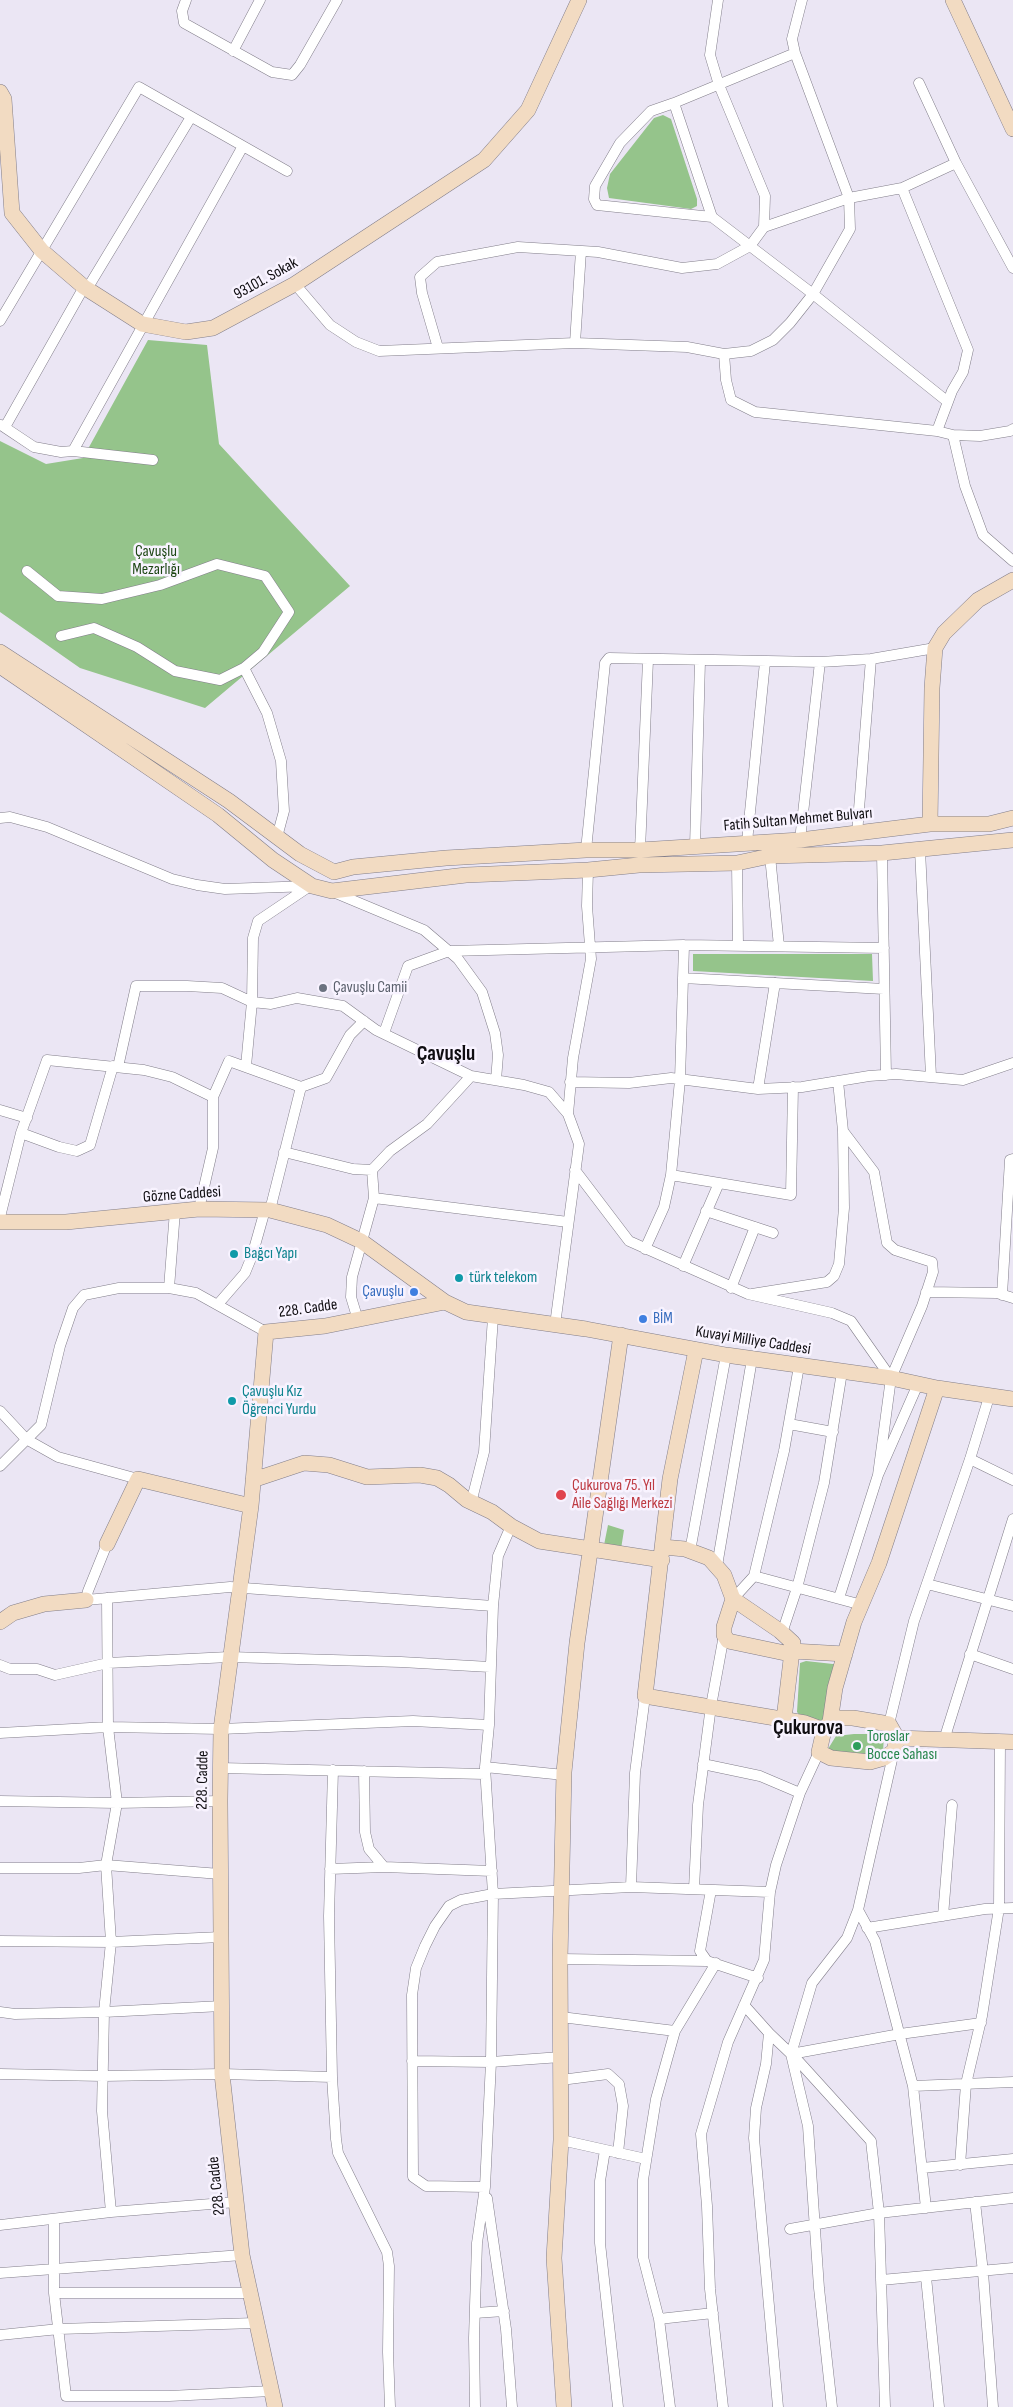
<!DOCTYPE html>
<html>
<head>
<meta charset="utf-8">
<style>
  body { margin:0 }
  canvas { display:block; background:#ebe6f4 }
</style>
</head>
<body>
<canvas width="1013" height="2407"></canvas>
<script>
const context = document.querySelector('canvas').getContext('2d');
context.lineJoin = 'round';
function fillPath(path, color) { context.fillStyle = color; context.fill(path, 'evenodd'); }
const shape = rows => new Path2D(rows.map(r => 'M' + r).join(''));
function trace(path, color, width, dash) { context.strokeStyle = color; context.lineWidth = width; context.lineCap = dash ? 'butt' : 'round'; context.setLineDash(dash || []); context.stroke(path); }
function drawText(font, color, halo, rows, align = 'center') {
  context.font = font + ' "Sofia Sans Condensed",sans-serif'; context.lineWidth = 5; context.setLineDash([]); context.textBaseline = 'middle'; context.strokeStyle = halo; context.fillStyle = color; for (const [text, x, y, turn = 0] of rows) {
    context.save(); context.translate(x, y); context.rotate((+turn || 0) * Math.PI / 180); context.textAlign = isNaN(turn) ? turn : align; if (halo) context.strokeText(text, 0, 0); context.fillText(text, 0, 0); context.restore();
  }
}
const green = shape([
  [663,115,671,119,697,199,697,206,691,209,609,198,607,188,610,174,654,118],
  [148,340,207,345,219,444,350,586,205,708,80,668,0,612,0,441,46,464,83,458],
  [693,954,872,954,873,981,693,971],
  [608,1525,624,1530,621,1549,604,1545],
  [806,1661,842,1665,825,1723,801,1717,797,1712,800,1663],
  [854,1734,884,1734,883,1753,849,1759,828,1749,836,1736]
]);
const street = shape([
  [186,0,182,11,184,23,272,72,292,75,300,65,337,0],
  [233,51,260,0],
  [919,83,956,163,1013,268],
  [674,103,795,53],
  [902,188,968,350,963,372,952,391,937,431],
  [712,217,674,103,651,111,620,143,595,186,594,199,597,205,712,217,813,294,948,402],
  [764,227,849,198,902,188,956,163],
  [295,284,330,325,356,342,379,351,575,343,687,347,724,354,751,351,773,340,790,323,813,294,850,229,849,198,795,53,792,39,802,0],
  [87,289,191,117],
  [0,321,139,87,287,171],
  [575,343,581,251],
  [438,348,422,293,420,277,437,262,518,247,598,252,682,268,717,264,750,246,764,227,765,196,719,85,710,55,718,0],
  [724,354,726,380,731,400,755,412,937,431,953,435,980,436,1010,431,1013,429],
  [1,425,34,447,61,452,73,451,153,460],
  [5,427,84,287],
  [953,435,965,486,983,535,1013,561],
  [73,451,243,146],
  [27,571,58,596,102,599,160,585,217,564,265,576,289,612,263,652,244,668,220,680,175,671,137,647,94,628,61,636],
  [244,668,267,713,281,761,284,811,277,837],
  [0,818,10,817,47,827,172,879,197,885,225,889,311,886],
  [857,834,871,659],
  [800,840,820,662],
  [747,842,765,662],
  [695,847,700,661],
  [586,850,605,663,609,658,820,662,871,659,935,648],
  [640,850,648,660],
  [920,850,931,1076],
  [882,853,886,1075],
  [770,856,779,946],
  [737,863,738,945],
  [333,892,424,930,458,959,482,992,495,1033,498,1055,496,1080],
  [683,978,884,989],
  [384,1033,408,966,449,951,684,945,884,948],
  [246,1066,252,1002,253,938,258,921,310,886],
  [118,1067,136,986,187,986,222,988,252,1002,271,1004,297,998,343,1006,376,1030,471,1076,524,1085,549,1092,568,1114],
  [570,1082,629,1083,671,1078,758,1089,802,1087,869,1076,896,1074,963,1080,1013,1063],
  [758,1089,775,983],
  [0,1110,27,1118],
  [843,1131,874,1172,887,1243,895,1250,932,1262,933,1272,922,1306,891,1378,878,1475],
  [21,1133,59,1147,77,1151,90,1145,113,1066],
  [284,1152,353,1169,372,1170],
  [575,1170,629,1241,748,1294,832,1313,851,1321,891,1378],
  [671,1175,791,1195,793,1087],
  [374,1198,568,1222],
  [199,1209,213,1148,213,1097,229,1061,301,1087,326,1078,350,1035,364,1021],
  [270,1210,301,1087],
  [706,1211,773,1233],
  [0,1217,21,1133,47,1060,144,1070,172,1077,213,1097],
  [645,1249,664,1207,671,1175,680,1080,684,945],
  [683,1266,719,1183],
  [169,1288,175,1211],
  [731,1288,755,1227],
  [926,1292,997,1293,1013,1298],
  [752,1294,827,1282,834,1276,839,1264,844,1208,843,1131,838,1081],
  [1002,1295,1010,1160,1013,1159],
  [219,1303,245,1273,252,1256,265,1210],
  [358,1320,351,1297,352,1277,374,1198,372,1170,390,1151,427,1124,471,1076],
  [555,1325,579,1144,568,1114,573,1058,591,959,587,906,588,870],
  [0,1411,26,1439,58,1457,138,1479],
  [789,1424,833,1432],
  [970,1459,1013,1480],
  [0,1466,41,1425,60,1346,73,1308,84,1295,119,1288,169,1288,196,1293,266,1332],
  [471,1503,484,1452,493,1317],
  [107,1544,88,1591,86,1600,230,1587,493,1606],
  [690,1551,726,1355],
  [717,1566,752,1359],
  [754,1576,862,1605],
  [927,1584,1013,1606],
  [107,1598,108,1727,117,1803,106,1865,111,1942,104,2012,102,2111,111,2212],
  [839,1598,878,1475,918,1384],
  [733,1599,754,1576,784,1451,799,1366],
  [782,1633,797,1588,824,1483,842,1372],
  [970,1654,1013,1669],
  [0,1665,10,1669,37,1669,55,1675,108,1663,229,1657,401,1662,490,1667],
  [889,1724,914,1621,970,1459,989,1397],
  [0,1733,108,1727,221,1729,413,1721,489,1725],
  [944,1740,1013,1519],
  [894,1751,858,1910,847,1938,812,1983,791,2054,900,2034,981,2023],
  [703,1764,760,1776,800,1793],
  [485,1767,564,1775],
  [220,1768,485,1774],
  [333,1770,329,1916,332,2077,336,2139,338,2153,387,2252,389,2266,388,2352,390,2407],
  [364,1771,365,1832,369,1849,384,1867],
  [0,1801,117,1803,220,1801],
  [0,1868,79,1868,106,1865,220,1874],
  [330,1869,384,1867,492,1871],
  [631,1887,635,1773,645,1696],
  [694,1889,698,1805,711,1706,724,1635],
  [858,1910,875,1941,913,2086,926,2208],
  [943,1916,952,1805],
  [867,1928,985,1909,1013,1908],
  [0,1941,111,1942,221,1937],
  [560,1959,707,1961,758,1978],
  [707,1961,700,1951,711,1890],
  [744,2005,769,2033,766,2064,756,2108,754,2138,778,2407],
  [0,2012,15,2014,104,2012,222,2006],
  [561,2017,675,2031],
  [769,2033,791,2054,808,2126,819,2288,832,2407],
  [792,2054,871,2141,879,2213,885,2407],
  [412,2061,491,2062,561,2057],
  [0,2074,103,2076,222,2074,332,2077],
  [561,2080,608,2074,619,2084,623,2106,618,2153],
  [913,2086,1013,2082],
  [561,2140,646,2159],
  [605,2150,600,2181,600,2243,618,2407],
  [960,2165,966,2084,982,2016,999,1908,1000,1742],
  [922,2168,1013,2159],
  [485,2187,426,2186,413,2177,412,1995,416,1968,425,1946,435,1926,449,1906,461,1900,493,1894,631,1887,770,1892],
  [487,2198,506,2329,512,2407],
  [975,2202,983,2272,993,2407],
  [54,2220,54,2293,66,2396,169,2396,272,2391],
  [0,2225,111,2212,236,2202],
  [790,2229,879,2213,1013,2198],
  [0,2273,242,2255],
  [926,2277,939,2407],
  [881,2280,1013,2268],
  [54,2293,249,2293],
  [475,2313,504,2311],
  [659,2319,713,2313],
  [0,2335,59,2329,256,2323],
  [475,2407,474,2338,477,2243,485,2187,491,2062,493,1894,485,1767,489,1725,493,1606,498,1556,511,1526],
  [670,2407,659,2319,643,2257,643,2180,656,2099,675,2031,716,1963],
  [723,2407,710,2289,707,2206,701,2134,728,2042,764,1960,770,1892,776,1865,800,1793,819,1752]
]);
const secondary = shape([
  [953,0,1013,129],
  [0,92,4,99,12,213,42,251,84,287,142,324,186,332,213,328,295,284,484,160,528,110,579,0],
  [0,652,229,801,300,854,334,872,353,867,446,858,586,850,640,850,800,840,930,824,989,824,1013,818],
  [0,666,218,815,273,860,312,886,332,891,466,875,588,870,639,865,737,863,770,856,882,853,1013,840],
  [930,824,932,688,935,648,944,633,978,600,1013,580],
  [0,1222,66,1222,199,1209,270,1210,327,1225,361,1241,445,1302,466,1312,586,1329,726,1355,891,1378,937,1388,1013,1399],
  [696,1350,670,1479,645,1696,805,1723,824,1730],
  [253,1480,304,1463,329,1465,367,1477,420,1475,437,1478,449,1485,467,1500,492,1512,511,1526,539,1541,662,1560],
  [107,1544,138,1479,251,1506],
  [663,1547,685,1549,709,1558,724,1575,733,1599,780,1631,793,1643,784,1719],
  [733,1599,724,1627,724,1635,728,1641,785,1653,792,1651,845,1654],
  [0,1622,13,1613,44,1604,86,1600],
  [838,1718,853,1718,889,1724,897,1738,894,1751,884,1758,870,1762,831,1758,819,1752,824,1730,830,1722,838,1718],
  [830,1722,835,1688,854,1622,879,1563,937,1388],
  [897,1738,1013,1742],
  [275,2407,242,2255,222,2074,220,1801,221,1729,251,1506,266,1332,325,1326,445,1302],
  [564,2407,554,2258,561,2140,560,1959,564,1772,577,1643,621,1335]
]);
const markers = [
  [323,988,5,"#6b7280"],
  [234,1254,5,"#0f9aa8"],
  [459,1278,5,"#0f9aa8"],
  [414,1292,5,"#3f7fe0"],
  [643,1319,5,"#3f7fe0"],
  [232,1401,5,"#0f9aa8"],
  [561,1495,6,"#e0444e"],
  [857,1746,5,"#2e9e5b"]
];
const streetNames = [
  ["93101. Sokak",266,279,-29],
  ["Fatih Sultan Mehmet Bulvarı",798,820,-5],
  ["Gözne Caddesi",182,1195,-4],
  ["228. Cadde",308,1309,-8],
  ["Kuvayi Milliye Caddesi",753,1341,9],
  ["228. Cadde",203,1780,-89],
  ["228. Cadde",217,2186,-96]
];
const parkNames = [
  ["Çavuşlu",156,552],
  ["Mezarlığı",156,570]
];
const worshipNames = [
  ["Çavuşlu Camii",333,988]
];
const cultureNames = [
  ["Bağcı Yapı",244,1254],
  ["türk telekom",469,1278],
  ["Çavuşlu Kız",242,1392],
  ["Öğrenci Yurdu",242,1410]
];
const shopNames = [
  ["Çavuşlu",404,1292],
  ["BİM",653,1319,"left"]
];
const healthNames = [
  ["Çukurova 75. Yıl",572,1486],
  ["Aile Sağlığı Merkezi",572,1504]
];
const leisureNames = [
  ["Toroslar",867,1737],
  ["Bocce Sahası",867,1755]
];
const districtNames = [
  ["Çavuşlu",446,1055],
  ["Çukurova",808,1729]
];
fillPath(green, '#95c48b');
trace(street, '#827e8a', 11);
trace(secondary, '#827e8a', 16);
trace(street, '#fff', 10);
trace(secondary, '#f2dbc2', 15);
for (const [x, y, r, color] of markers) { const dot = new Path2D(); dot.arc(x, y, r, 0, 2 * Math.PI); context.fillStyle = color; context.fill(dot); trace(dot, '#f8f3ff', 2); }
drawText('16px', '#0f0d11', '#f8f3ff', streetNames);
drawText('16px', '#1e4715', '#f8f3ff', parkNames);
drawText('16px', '#5b616d', '#f8f3ff', worshipNames, 'left');
drawText('16px', '#0d838f', '#f8f3ff', cultureNames, 'left');
drawText('16px', '#366cbe', '#f8f3ff', shopNames, 'right');
drawText('16px', '#be3a42', '#f8f3ff', healthNames, 'left');
drawText('16px', '#27864d', '#f8f3ff', leisureNames, 'left');
drawText('bold 21px', '#0f0d11', '#f8f3ff', districtNames);
</script>
</body>
</html>
